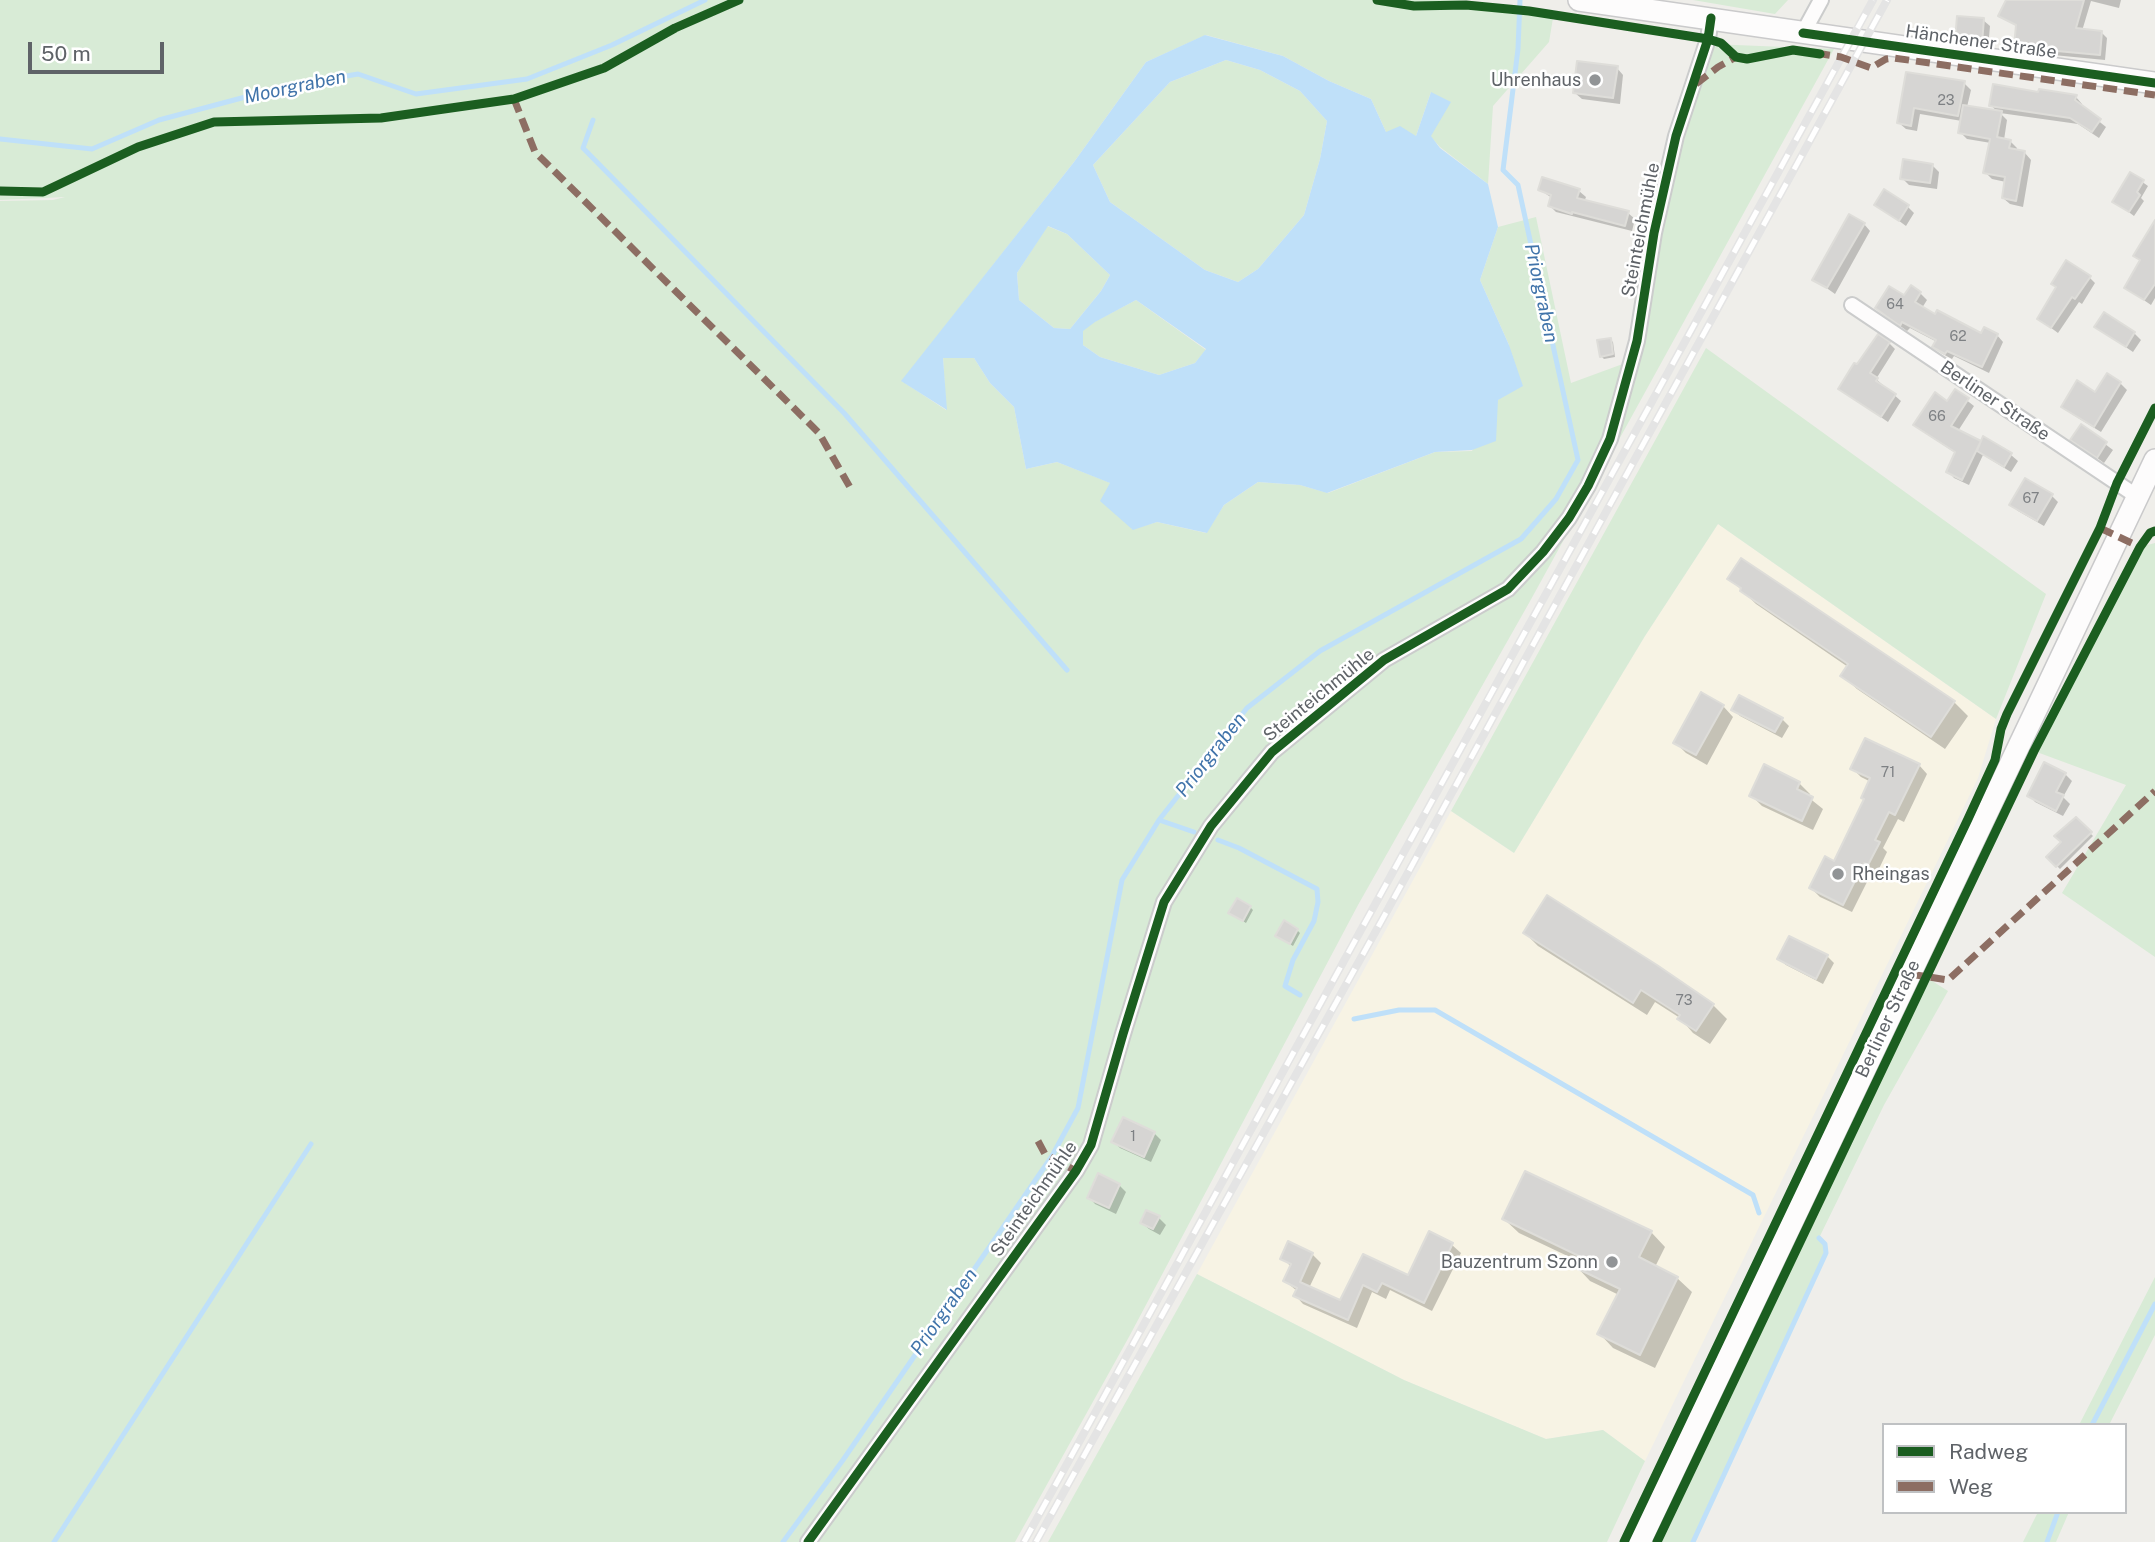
<!DOCTYPE html>
<html>
<head>
<meta charset="utf-8">
<style>
  body { margin:0 }
  #map { position:relative; width:2155px; height:1542px; overflow:hidden; background:#efeeea; font-family:"Public Sans",sans-serif }
  canvas { display:block }
  .legend { position:absolute; left:1882px; top:1423px; width:245px; height:91px; box-sizing:border-box; background:#fff; border:2px solid #bfc1c3; margin:0; padding:9px 12px; list-style:none; font-size:21px; color:#5f6368 }
  .legend li { display:flex; align-items:center; gap:14px; height:35px }
  .legend b { width:35px; border:2px solid #bfc1c3 }
  .scale { position:absolute; left:28px; top:42px; width:136px; height:32px; box-sizing:border-box; border:4px solid #5f6368; border-top:0; padding-left:9px; font-size:21px; line-height:24px; white-space:nowrap; color:#5f6368; -webkit-text-stroke:5px #fff; paint-order:stroke }
</style>
</head>
<body>
<div id="map">
<canvas width="2155" height="1542"></canvas>
<ul class="legend">
<li><b style="height:9px;background:#1b5e20"></b>Radweg</li>
<li><b style="height:9px;background:#8d6e63"></b>Weg</li>
</ul>
<div class="scale">50 m</div>
</div>
<script>
const context = document.querySelector('canvas').getContext('2d');
context.lineJoin = 'round';
function fillPath(path, color) { context.fillStyle = color; context.fill(path, 'evenodd'); }
const shape = rows => new Path2D(rows.map(r => 'M' + r).join(''));
function trace(path, color, width, dash) { context.strokeStyle = color; context.lineWidth = width; context.lineCap = dash ? 'butt' : 'round'; context.setLineDash(dash || []); context.stroke(path); }
function drawText(font, color, halo, rows, align = 'center') {
  context.font = font + ' "Public Sans",sans-serif'; context.lineWidth = 5; context.setLineDash([]); context.textBaseline = 'middle'; context.strokeStyle = halo; context.fillStyle = color; for (const [text, x, y, turn = 0] of rows) {
    context.save(); context.translate(x, y); context.rotate((+turn || 0) * Math.PI / 180); context.textAlign = isNaN(turn) ? turn : align; if (halo) context.strokeText(text, 0, 0); context.fillText(text, 0, 0); context.restore();
  }
}
const commercial = shape([
  [1718,524,1996,719,1978,778,1645,1461,1603,1430,1546,1439,1404,1380,1197,1274,1451,811,1514,853,1645,636]
]);
const green = shape([
  [0,0,1459,0,1553,18,1549,42,1493,106,1488,184,1440,147,1430,136,1431,92,1416,136,1386,132,1371,99,1329,81,1283,56,1206,35,1146,62,1074,162,902,381,946,410,943,357,974,358,990,383,1014,407,1026,469,1057,462,1111,483,1132,529,1157,522,1206,533,1224,505,1258,482,1300,485,1328,493,1435,452,1472,451,1498,400,1509,345,1480,280,1498,227,1536,217,1571,383,1639,358,1658,235,1679,139,1711,44,1834,49,1529,603,1358,905,1130,1335,1015,1542,0,1542,0,201,53,200,65,197,0,200],
  [1693,0,1788,0,1775,14],
  [1226,60,1260,70,1300,91,1327,121,1320,159,1304,215,1258,269,1238,282,1205,270,1110,202,1093,165,1170,82],
  [1047,226,1067,234,1110,275,1101,291,1070,329,1054,328,1019,300,1017,273],
  [1136,300,1206,350,1195,363,1159,375,1100,357,1083,345,1082,331,1094,322],
  [1706,348,2046,594,1996,719,1718,524,1645,636,1514,853,1451,811],
  [2155,543,2155,957,2062,893,2126,785,2034,751,2140,547],
  [1929,979,1948,991,1884,1105,1819,1238,1825,1244,1826,1253,1693,1542,1662,1542],
  [1197,1274,1404,1380,1546,1439,1603,1430,1645,1461,1607,1542,1048,1542],
  [2155,1277,2155,1335,2109,1425,2079,1425],
  [2038,1512,2069,1512,2056,1542,2023,1542]
]);
const water = shape([
  [1205,35,1283,56,1329,81,1371,99,1386,132,1400,126,1416,136,1431,92,1451,102,1431,136,1440,148,1488,184,1498,227,1480,280,1509,345,1523,386,1498,400,1496,441,1472,450,1435,452,1327,493,1300,485,1258,482,1224,505,1207,533,1157,522,1133,530,1100,501,1110,483,1057,462,1026,469,1014,407,990,383,974,358,943,358,947,410,901,381,1074,162,1146,62],
  [1226,60,1260,70,1300,91,1327,121,1320,159,1304,215,1258,269,1238,282,1205,270,1110,202,1093,165,1170,82],
  [1048,226,1067,234,1110,275,1101,291,1070,329,1054,328,1019,300,1017,273],
  [1136,300,1206,349,1195,363,1159,375,1100,357,1083,345,1083,331,1095,322]
]);
const shadow = shape([
  [2008,0,2121,0,2119,8,2091,1,2082,31,2101,32,2107,38,2105,60,2022,52,2016,47,2018,27,2000,15],
  [1983,20,1990,26,1988,49,1963,47,1957,40],
  [1617,68,1623,75,1620,104,1582,99,1575,93],
  [1907,74,1964,83,1971,90,1967,107,1998,113,1991,105,2040,94,2076,97,2082,104,2081,107,2106,127,2099,138,2078,124,2000,113,2007,120,2004,140,2010,141,2017,148,2016,151,2025,153,2031,160,2023,207,2010,204,2003,198,2006,182,1992,179,1985,172,1991,143,1967,139,1960,132,1962,121,1920,114,1917,131,1906,129,1899,123],
  [1932,165,1939,172,1937,189,1909,185,1902,178],
  [2131,174,2148,186,2141,198,2144,201,2134,216,2114,201],
  [1540,190,1579,191,1586,197,1584,202,1628,213,1635,219,1632,231,1556,212,1550,206,1552,198],
  [1876,204,1908,207,1914,213,1906,226],
  [2155,223,2155,298,2151,305,2126,288,2142,262,2135,256],
  [1864,224,1870,231,1835,294,1814,279],
  [2089,277,2095,283,2082,304,2079,302,2058,333,2039,319],
  [1920,293,1927,300,1922,308,1982,336,1997,335,2003,342,1989,373,1954,356,1952,359,1941,353,1934,346,1937,342,1910,328,1907,331,1884,314,1905,298],
  [2096,327,2134,333,2141,340,2133,352],
  [1610,339,1613,342,1615,357,1604,359,1601,356],
  [1889,343,1895,349,1876,379,1901,401,1888,422,1840,389,1857,367],
  [2120,383,2127,390,2101,432,2070,413,2063,406],
  [1956,392,1974,406,1958,431,1982,443,1984,439,2011,455,2018,461,2011,472,1983,455,1969,485,1954,478,1948,471,1957,454,1922,431,1948,403],
  [2081,426,2113,450,2104,463,2072,439],
  [2051,495,2058,502,2044,526,2018,511,2011,504],
  [1730,579,1954,702,1968,716,1945,749,1857,689,1843,676,1848,667,1756,604],
  [1723,706,1733,717,1707,765,1686,753,1675,742],
  [1733,709,1782,719,1789,726,1782,738,1740,716],
  [1919,765,1927,774,1904,822,1898,819,1883,848,1887,852,1877,873,1873,870,1852,912,1820,897,1811,888,1835,863,1865,800,1871,782,1861,777,1852,768],
  [2065,774,2072,781,2063,797,2070,804,2063,816,2035,802,2029,795],
  [1799,783,1810,794,1808,797,1823,809,1813,830,1762,806,1751,795],
  [2076,819,2093,836,2060,869,2048,857,2064,842],
  [1250,907,1253,910,1246,923,1230,913],
  [1297,930,1300,933,1293,946,1280,938],
  [1525,933,1713,1005,1727,1019,1710,1044,1693,1033,1680,1018,1655,1002,1647,1015,1538,946],
  [1827,956,1834,963,1823,984,1786,965,1779,959],
  [1154,1133,1161,1140,1151,1162,1120,1148,1113,1141],
  [1119,1185,1126,1192,1116,1214,1095,1204,1089,1197],
  [1159,1218,1166,1225,1160,1235,1149,1229,1142,1223],
  [1504,1219,1651,1232,1665,1247,1655,1267,1677,1278,1692,1292,1655,1368,1613,1348,1599,1333,1619,1295,1590,1281,1576,1266,1578,1261,1519,1233],
  [1430,1234,1452,1245,1461,1253,1432,1311,1390,1290,1386,1299,1372,1292,1357,1328,1303,1304,1295,1295,1297,1291,1285,1281,1291,1267,1283,1258,1312,1254,1321,1263,1309,1288,1341,1302,1364,1256,1408,1278]
]);
const stream = shape([
  [593,120,583,148,844,413,1067,670],
  [0,139,92,149,159,120,283,87,358,74,416,94,527,79,612,45,705,0],
  [1159,820,1194,832],
  [1218,840,1239,848,1317,889,1318,902,1314,921,1293,960,1285,986,1300,995],
  [1354,1019,1399,1010,1435,1010,1753,1195,1759,1213],
  [2092,1425,2155,1304],
  [54,1542,311,1144],
  [783,1542,843,1460,1052,1156,1078,1108,1122,880,1159,820,1247,708,1320,651,1521,539,1556,499,1578,460,1518,185,1503,170,1518,49,1520,0],
  [1693,1542,1826,1253,1825,1244,1819,1238],
  [2047,1542,2058,1512]
]);
const building = shape([
  [2006,0,2084,0,2076,28,2102,31,2100,55,2014,47,2016,25,1998,16,2006,0],
  [1957,16,1984,18,1982,44,1955,41,1957,16],
  [1577,61,1618,66,1613,98,1573,93,1577,61],
  [1906,72,1965,81,1958,116,1914,108,1911,126,1897,123,1906,72],
  [1993,84,2038,92,2039,89,2077,95,2075,100,2101,119,2092,132,2070,118,1989,106,1993,84],
  [1963,105,2002,111,1997,137,2011,140,2009,148,2025,151,2016,201,2002,198,2005,177,1983,173,1990,139,1958,133,1963,105],
  [1903,159,1933,164,1930,183,1900,179,1903,159],
  [2130,172,2144,180,2137,192,2140,195,2129,212,2112,202,2130,172],
  [1542,177,1580,189,1577,198,1629,211,1625,226,1572,212,1572,214,1548,206,1551,195,1538,190,1542,177],
  [1884,189,1909,205,1899,221,1874,205,1884,189],
  [1849,214,1865,223,1827,288,1812,280,1849,214],
  [2155,220,2155,284,2144,300,2124,288,2140,260,2133,256,2155,220],
  [2066,260,2091,276,2075,299,2072,297,2051,328,2037,319,2056,287,2051,284,2066,260],
  [1911,285,1921,292,1915,302,1935,314,1937,310,1981,333,1984,327,1998,334,1982,367,1947,351,1945,354,1932,347,1936,340,1902,322,1900,326,1875,308,1889,286,1904,295,1911,285],
  [2104,312,2135,332,2126,347,2094,327,2104,312],
  [1878,334,1890,342,1870,373,1878,378,1876,381,1896,394,1881,417,1838,389,1854,363,1857,364,1878,334],
  [1611,338,1613,354,1600,357,1597,340,1611,338],
  [2107,373,2121,382,2094,427,2061,407,2077,380,2095,392,2107,373],
  [1955,389,1969,398,1951,426,1981,441,1983,436,2012,453,2004,467,1977,451,1981,441,1962,480,1946,472,1955,452,1913,425,1935,392,1947,401,1955,389],
  [2081,424,2107,442,2097,458,2070,440,2081,424],
  [2025,478,2053,494,2037,521,2009,505,2025,478],
  [1741,558,1955,701,1931,737,1840,676,1848,664,1740,591,1741,588,1727,579,1741,558],
  [1701,692,1724,705,1696,755,1673,743,1701,692],
  [1739,695,1783,718,1775,732,1731,710,1739,695],
  [1865,738,1920,764,1895,815,1889,812,1875,840,1880,842,1868,865,1864,863,1843,905,1809,888,1825,856,1834,861,1864,799,1861,798,1870,778,1850,769,1865,738],
  [2044,762,2066,773,2056,792,2064,795,2056,811,2027,796,2044,762],
  [1764,764,1800,782,1797,789,1813,797,1802,821,1749,796,1764,764],
  [2076,817,2092,832,2056,867,2046,857,2061,842,2054,836,2076,817],
  [1547,895,1657,965,1714,1004,1696,1031,1677,1019,1680,1015,1641,990,1633,1003,1523,933,1547,895],
  [1237,898,1251,906,1243,921,1228,913,1237,898],
  [1284,920,1298,929,1290,944,1275,936,1284,920],
  [1789,936,1828,955,1816,979,1777,959,1789,936],
  [1123,1117,1155,1132,1144,1157,1111,1142,1123,1117],
  [1525,1171,1652,1231,1639,1257,1678,1277,1640,1355,1597,1334,1620,1289,1574,1267,1579,1256,1502,1219,1525,1171],
  [1098,1173,1120,1184,1109,1208,1087,1198,1098,1173],
  [1146,1210,1160,1216,1153,1229,1140,1223,1146,1210],
  [1429,1231,1453,1243,1424,1303,1382,1283,1377,1292,1363,1285,1348,1320,1293,1296,1297,1288,1283,1281,1291,1264,1280,1259,1288,1241,1313,1253,1300,1282,1340,1300,1363,1254,1408,1275,1429,1231]
]);
const street = shape([
  [1803,33,1821,0],
  [1852,305,2138,497],
  [808,1542,1076,1171,1091,1145,1123,1034,1164,902,1211,826,1272,752,1384,660,1508,589,1543,552,1569,518,1588,486,1610,439,1637,341,1654,233,1676,136,1708,39,1711,18]
]);
const secondary = shape([
  [1579,0,2155,83],
  [1640,1542,2155,460]
]);
const rail = shape([
  [1024,1542,1873,0],
  [1036,1542,1382,920,1887,0]
]);
const quiet = shape([
  [1816,53,1841,57,1871,68,1886,59,1894,58,2155,95],
  [1696,84,1718,67,1736,57],
  [514,99,535,152,819,433,851,489],
  [2100,528,2140,547],
  [1910,974,1948,980,2155,791],
  [1038,1141,1045,1154,1076,1171]
]);
const cycleway = shape([
  [1377,0,1414,6,1466,5,1529,11,1708,39,1721,43,1736,57,1747,59,1793,50,1820,54],
  [1803,33,2155,83],
  [0,191,43,192,138,147,214,122,381,118,514,99,604,68,675,28,739,0],
  [808,1542,1076,1171,1091,1145,1123,1034,1164,902,1211,826,1272,752,1384,660,1508,589,1543,552,1569,518,1588,486,1610,439,1637,341,1654,233,1676,136,1708,39,1711,18],
  [1624,1542,1968,819,1995,760,2001,729,2007,714,2100,528,2117,483,2155,408],
  [1657,1542,2034,751,2140,547,2150,533,2155,531]
]);
const markers = [
  [1595,80,7,"#919496"],
  [1838,874,7,"#919496"],
  [1612,1262,7,"#919496"]
];
const numberNames = [
  ["23",1946,101],
  ["64",1895,305],
  ["62",1958,337],
  ["66",1937,417],
  ["67",2031,499],
  ["71",1888,773],
  ["73",1684,1001],
  ["1",1133,1137]
];
const streetNames = [
  ["Hänchener Straße",1981,42,8],
  ["Steinteichmühle",1641,230,-79],
  ["Berliner Straße",1995,401,34],
  ["Steinteichmühle",1319,695,-39],
  ["Berliner Straße",1888,1019,-65],
  ["Steinteichmühle",1034,1199,-55]
];
const poiNames = [
  ["Uhrenhaus",1581,80],
  ["Rheingas",1852,874,"left"],
  ["Bauzentrum Szonn",1598,1262]
];
const waterNames = [
  ["Moorgraben",295,87,-12],
  ["Priorgraben",1541,293,78],
  ["Priorgraben",1211,755,-52],
  ["Priorgraben",944,1312,-55]
];
fillPath(commercial, '#f7f3e4');
fillPath(green, '#d8ebd6');
fillPath(water, '#bfe0f9');
fillPath(shadow, '#0003');
trace(stream, '#bfe0f9', 5);
fillPath(building, '#d6d5d3');
trace(building, '#deddd9', 2);
trace(street, '#cbcccc', 18);
trace(secondary, '#cacacb', 24);
trace(street, '#fdfcfc', 14);
trace(secondary, '#fdfcfc', 21);
trace(rail, '#e4e4e4', 8);
trace(rail, '#fff', 5, [16]);
trace(quiet, '#8d6e63', 7, [14, 7]);
trace(cycleway, '#1b5e20', 9);
for (const [x, y, r, color] of markers) { const dot = new Path2D(); dot.arc(x, y, r, 0, 2 * Math.PI); context.fillStyle = color; context.fill(dot); trace(dot, '#fff', 2.5); }
drawText('14px', '#7e8184', null, numberNames);
drawText('18px', '#5f6368', '#fff', streetNames);
drawText('18px', '#5f6368', '#fff', poiNames, 'right');
drawText('italic 19px', '#4174aa', '#fff', waterNames);
</script>
</body>
</html>
